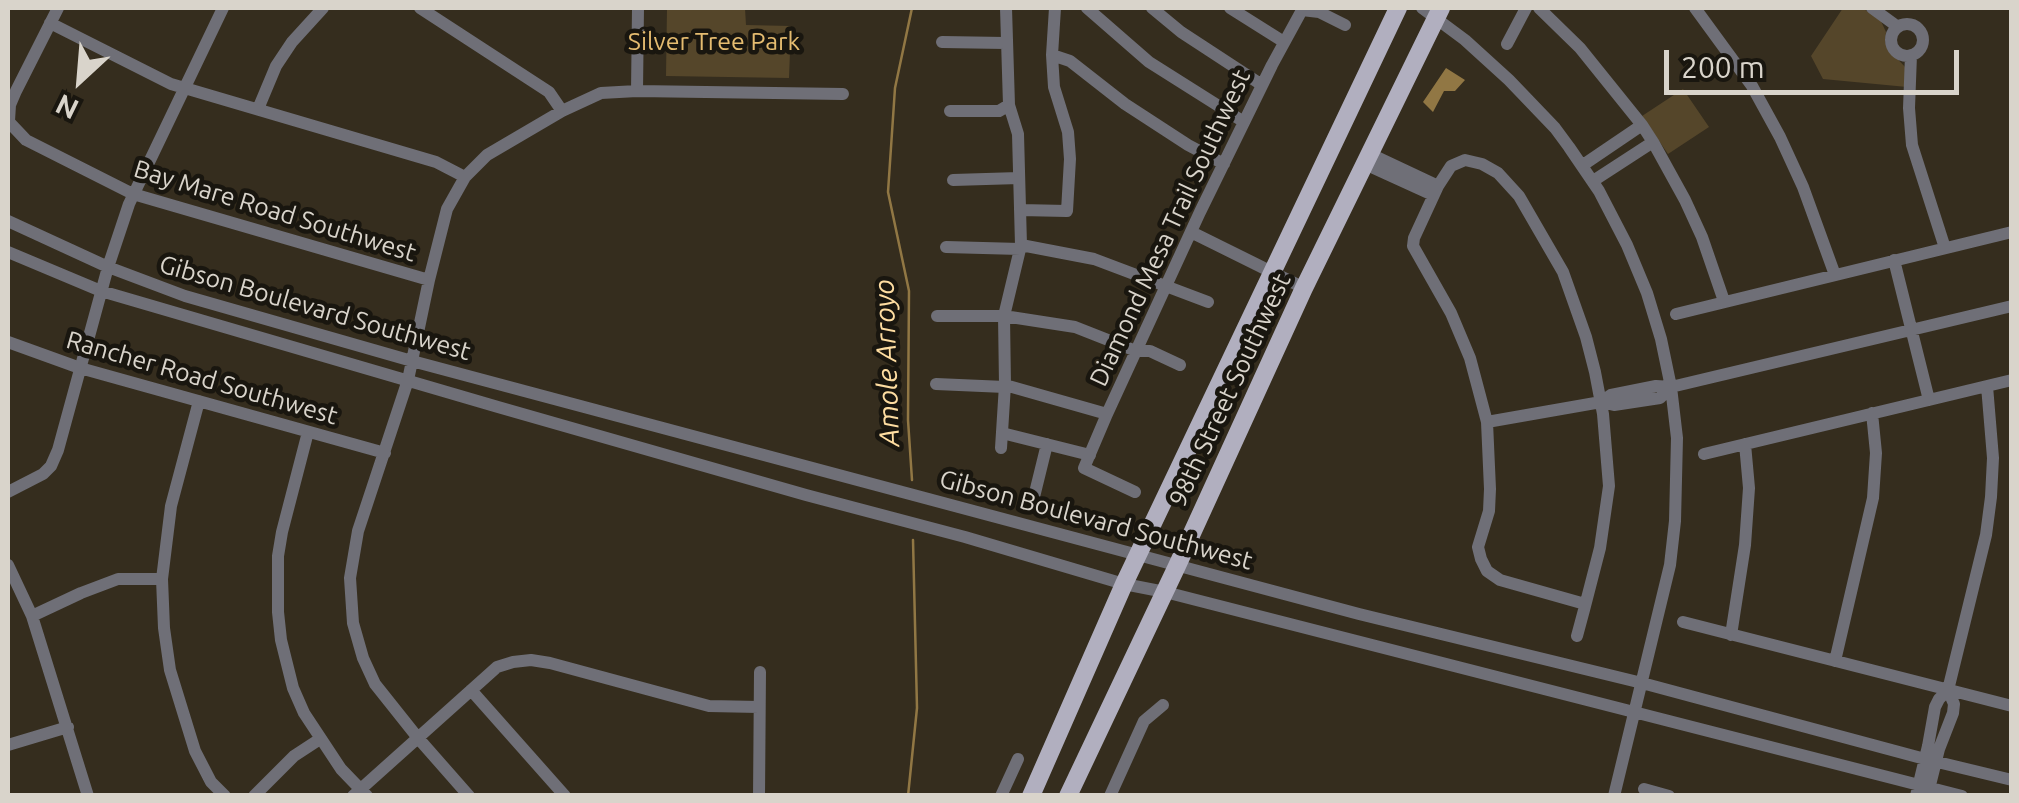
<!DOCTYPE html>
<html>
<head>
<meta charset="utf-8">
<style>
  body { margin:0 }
  #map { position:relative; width:2019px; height:803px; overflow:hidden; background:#352d1e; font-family:Ubuntu,sans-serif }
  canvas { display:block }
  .frame { position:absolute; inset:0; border:10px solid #d9d4cb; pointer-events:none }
  .north { position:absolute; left:30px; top:30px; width:100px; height:100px; -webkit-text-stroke:8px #19160f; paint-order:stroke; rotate:206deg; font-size:28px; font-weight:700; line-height:40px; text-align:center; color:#d9d4cb }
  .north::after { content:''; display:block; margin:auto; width:35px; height:45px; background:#d9d4cb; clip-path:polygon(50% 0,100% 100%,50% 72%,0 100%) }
  .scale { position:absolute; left:1664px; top:50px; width:295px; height:45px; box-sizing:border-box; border:5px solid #d9d4cb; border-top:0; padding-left:12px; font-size:30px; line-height:35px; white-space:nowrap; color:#d9d4cb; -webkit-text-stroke:8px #19160f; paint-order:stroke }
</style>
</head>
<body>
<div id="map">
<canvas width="2019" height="803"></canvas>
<div class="frame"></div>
<div class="north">N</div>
<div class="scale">200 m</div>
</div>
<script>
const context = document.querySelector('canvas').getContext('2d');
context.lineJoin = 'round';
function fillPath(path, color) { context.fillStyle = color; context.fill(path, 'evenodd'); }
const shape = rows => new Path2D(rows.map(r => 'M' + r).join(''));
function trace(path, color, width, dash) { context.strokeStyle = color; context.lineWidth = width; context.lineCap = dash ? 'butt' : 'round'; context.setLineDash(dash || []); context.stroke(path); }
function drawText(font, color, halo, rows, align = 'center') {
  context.font = font + ' Ubuntu,sans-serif'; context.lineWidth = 9; context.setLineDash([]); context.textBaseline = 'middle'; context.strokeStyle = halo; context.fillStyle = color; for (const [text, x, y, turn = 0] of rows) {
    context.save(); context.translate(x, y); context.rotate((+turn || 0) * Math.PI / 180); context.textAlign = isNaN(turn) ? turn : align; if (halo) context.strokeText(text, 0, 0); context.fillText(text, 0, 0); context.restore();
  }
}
const green = shape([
  [667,8,745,8,746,25,791,26,789,78,666,76],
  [1843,8,1862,8,1880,19,1886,32,1885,42,1888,49,1907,69,1907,87,1823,79,1811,56],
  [1683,89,1709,127,1668,154,1642,116]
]);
const water = shape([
  [1446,68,1465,80,1455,91,1444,91,1433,112,1423,102]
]);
const stream = shape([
  [912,480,908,420,909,291,888,192,895,88,912,8],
  [908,796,917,708,913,540]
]);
const minor = shape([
  [420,8,549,92,562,111],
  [1087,8,1149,62,1244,122],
  [1152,8,1181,32,1262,85],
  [1230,8,1284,42],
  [1422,8,1465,40,1509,80,1555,128,1569,147,1599,191,1627,245,1647,293,1661,339,1671,387,1677,438,1675,521,1670,565,1614,796],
  [1539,8,1580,48,1642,125,1653,142,1685,200,1702,237,1724,301],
  [1695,8,1752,86,1780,137,1803,187,1835,275],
  [1872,8,1898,27],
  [50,23,171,84,436,162,465,177],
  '1891 40a16 16 0 1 1 32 0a16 16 0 1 1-32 0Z',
  [942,42,1005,43],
  [1507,44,1526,8],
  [1052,55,1070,61,1125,104,1188,145,1224,164],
  [1911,55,1909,108,1912,145,1945,248],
  [637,91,638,8],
  [258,109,276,66,292,42,323,8],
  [950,111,999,111,1009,105],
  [8,121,26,140,133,194,429,280],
  [9,121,10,105,16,91,58,8],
  [1370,154,1438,186],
  [1365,164,1433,195],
  [1583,165,1642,125],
  [953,180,1019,178],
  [1593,181,1653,142],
  [1020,210,1067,211,1070,159,1068,132,1054,87,1052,55,1055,8],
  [8,221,108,267,185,296,412,361,1359,614,1642,683,1925,759,2012,780],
  [1191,232,1304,288],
  [1021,245,1094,259,1208,302],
  [946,247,1020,249],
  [8,252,101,291,498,407,806,495,965,537,1124,584,1165,592,1962,796],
  [1894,260,1929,400],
  [1676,314,2012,232],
  [937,316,1004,316,1075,327,1136,351,1150,351,1180,365],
  [8,342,80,368,385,453],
  [936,384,1005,387],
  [1005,385,1107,414],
  [199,401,171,506,162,579,164,628,170,670,195,751,211,782,225,796],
  [1601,402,1611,395,1656,386,1671,387,2012,306],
  [1487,422,1601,402,1614,405,1660,398,1671,387],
  [308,432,282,532,278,556,278,612,281,640,293,688,304,713,341,769,367,796],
  [1002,433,1090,455],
  [1001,448,1005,385,1004,316,1021,245,1018,134,1009,105,1006,8],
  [1704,454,2012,380],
  [8,492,43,474,51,466,58,450,108,267,129,204,223,8],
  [1135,492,1084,468,1107,414,1200,212,1272,65,1302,10,1319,12,1345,25],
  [1032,505,1047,444],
  [8,565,32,616,88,796],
  [32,616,81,593,118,579,162,579],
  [1683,622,2012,706],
  [1731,635,1745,545,1749,488,1745,444],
  [1577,636,1584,610,1600,548,1609,486,1603,414,1595,372,1586,337,1563,272,1519,196,1498,173,1482,164,1465,160,1451,166,1438,186,1414,238,1413,246,1451,313,1470,358,1487,422,1490,489,1489,511,1478,547,1481,559,1487,571,1500,580,1585,604],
  [1835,661,1873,498,1876,453,1872,413],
  [471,690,565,796],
  [8,745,68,727],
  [1644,789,1669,796],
  [1928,793,1939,749,1953,713,1954,704,1948,690],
  [254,796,294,756,320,739],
  [353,796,497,667,513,662,531,660,550,663,709,706,759,707],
  [469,796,418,738,375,684,363,658,353,623,350,578,358,531,408,380,429,280,447,209,465,177,487,155,562,111,601,93,637,91,843,94],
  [759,796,760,672],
  [1001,796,1018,759],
  [1110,796,1144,721,1163,705],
  [1916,796,1928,746,1935,707,1939,699,1948,690,1986,535,1991,497,1993,458,1987,386]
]);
const major = shape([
  [1031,796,1124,584,1398,8],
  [1068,796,1177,566,1304,288,1441,8]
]);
const parkNames = [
  ["Silver Tree Park",714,42]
];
const streetNames = [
  ["Bay Mare Road Southwest",275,211,17],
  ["Diamond Mesa Trail Southwest",1170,228,-65],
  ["Gibson Boulevard Southwest",315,308,16],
  ["Rancher Road Southwest",202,378,16],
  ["98th Street Southwest",1230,390,-65],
  ["Gibson Boulevard Southwest",1096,520,15]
];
const waterNames = [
  ["Amole Arroyo",887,363,-92]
];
fillPath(green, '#55462a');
fillPath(water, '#917744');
trace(stream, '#917744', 2.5);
trace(minor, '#6f6f77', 12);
trace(major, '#b1afbf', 18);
drawText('25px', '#e5bc70', '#19160f', parkNames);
drawText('25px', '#d9d4cb', '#19160f', streetNames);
drawText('italic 28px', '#fedda1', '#19160f', waterNames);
</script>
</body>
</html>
